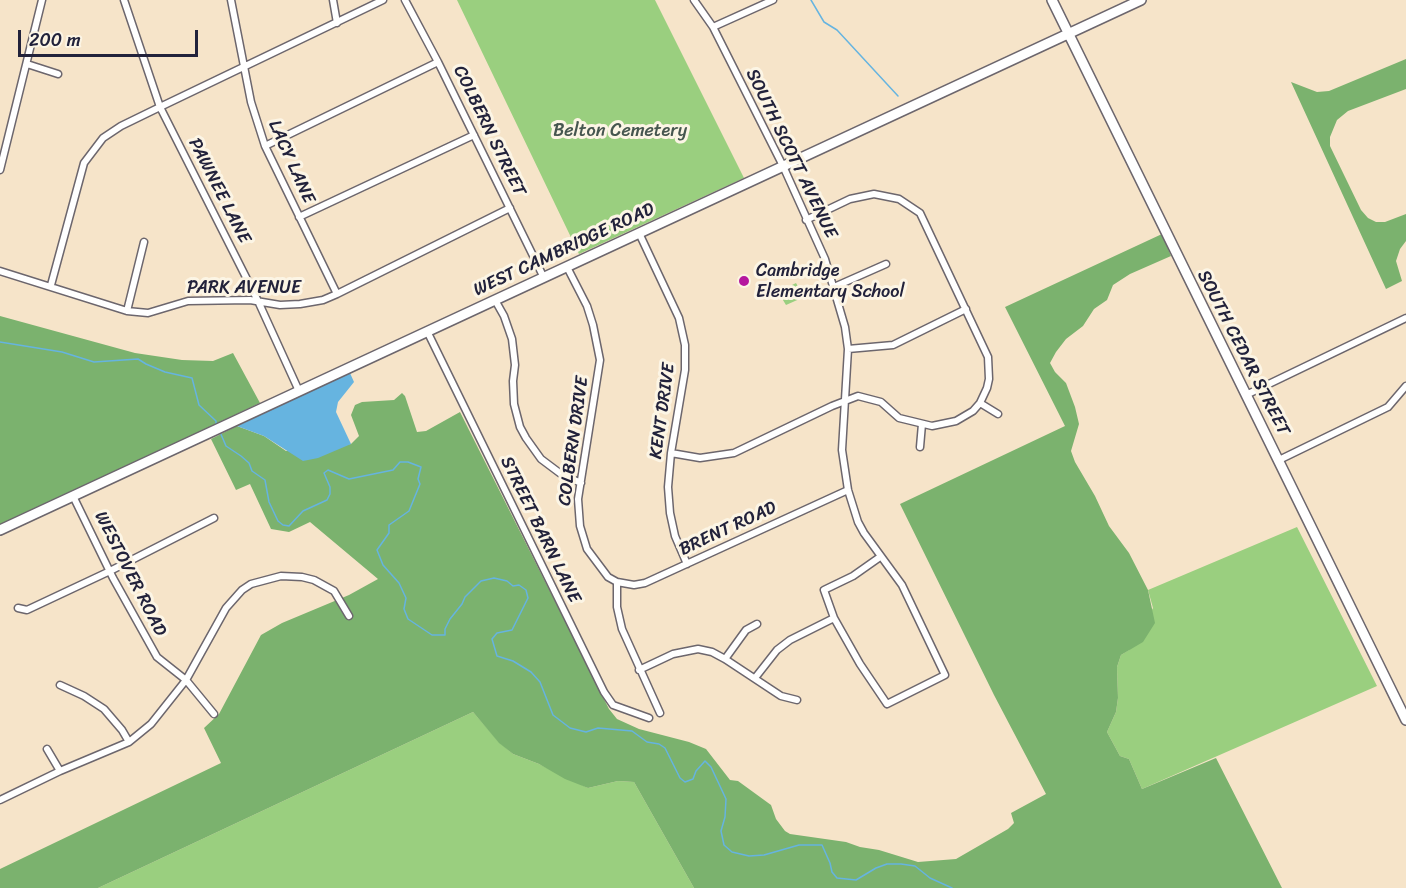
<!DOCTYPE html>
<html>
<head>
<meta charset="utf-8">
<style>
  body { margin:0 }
  #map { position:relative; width:1406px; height:888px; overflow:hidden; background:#f6e4c9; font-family:Sriracha,sans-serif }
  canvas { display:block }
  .scale { position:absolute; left:18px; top:30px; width:180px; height:27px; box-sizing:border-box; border:3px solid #22223b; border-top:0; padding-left:8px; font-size:18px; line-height:21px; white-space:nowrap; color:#22223b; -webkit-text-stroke:4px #fcf5e5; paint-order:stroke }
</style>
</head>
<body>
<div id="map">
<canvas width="1406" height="888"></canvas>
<div class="scale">200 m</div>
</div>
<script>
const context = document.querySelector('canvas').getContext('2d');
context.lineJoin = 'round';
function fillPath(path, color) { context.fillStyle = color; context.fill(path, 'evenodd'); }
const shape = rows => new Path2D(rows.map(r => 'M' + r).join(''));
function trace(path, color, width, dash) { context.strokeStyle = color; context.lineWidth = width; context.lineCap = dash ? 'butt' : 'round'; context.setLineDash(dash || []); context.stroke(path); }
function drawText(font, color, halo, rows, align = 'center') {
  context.font = font + ' Sriracha,sans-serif'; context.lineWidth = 6; context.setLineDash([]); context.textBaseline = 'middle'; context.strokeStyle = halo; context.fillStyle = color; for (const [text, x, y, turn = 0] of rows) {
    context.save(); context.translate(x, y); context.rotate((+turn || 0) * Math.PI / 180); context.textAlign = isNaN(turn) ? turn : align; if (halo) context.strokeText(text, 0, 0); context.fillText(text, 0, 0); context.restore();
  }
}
const green = shape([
  [457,0,655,0,744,178,579,254],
  [796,283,804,297,786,305,778,292],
  [1297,527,1377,686,1142,789,1129,759,1120,756,1107,732,1116,712,1118,698,1117,667,1121,655,1129,650,1153,608,1148,590],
  [473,712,499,742,513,754,539,764,588,788,618,781,634,782,694,888,98,888]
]);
const forest = shape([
  [1406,59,1406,89,1348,111,1337,120,1330,137,1330,146,1361,210,1368,218,1376,222,1385,222,1406,214,1406,241,1400,249,1396,261,1402,281,1386,289,1291,82,1317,92,1329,91],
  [1162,234,1171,256,1130,274,1113,285,1107,300,1094,309,1083,326,1066,339,1056,352,1050,363,1055,372,1066,383,1075,407,1079,424,1071,451,1075,462,1095,496,1109,526,1129,553,1148,590,1155,623,1143,642,1121,655,1117,667,1118,698,1116,712,1107,732,1120,756,1129,759,1142,789,1216,758,1282,888,694,888,634,782,618,781,588,788,565,779,539,764,513,754,499,743,473,712,98,888,0,888,0,869,221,763,204,728,219,714,261,635,282,623,349,595,378,579,310,522,289,532,271,529,250,484,236,490,211,439,237,426,264,436,286,451,351,444,359,436,351,415,355,405,362,402,394,400,402,393,405,396,417,432,426,431,460,412,609,709,617,719,639,729,689,742,706,749,730,780,738,781,771,805,776,819,785,831,790,834,846,842,860,847,879,850,918,862,956,859,1008,829,1014,823,1011,813,1046,794,994,695,900,504,1065,426,1005,307],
  [0,316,135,353,182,360,213,361,233,353,260,403,0,526]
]);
const water = shape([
  [350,373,354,382,338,402,336,412,351,444,318,458,303,461,264,436,237,426]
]);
const stream = shape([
  [811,0,824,22,837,30,898,96],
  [0,342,62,352,94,362,138,359,146,364,165,372,192,378,199,405,216,421,216,425],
  [220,432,226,446,241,456,249,463,252,471,265,480,269,502,278,521,283,525,289,526,303,511,327,500,330,494,330,487,324,473,328,470,349,479,393,470,400,462,408,462,421,467,418,479,420,484,409,511,389,525,389,533,377,550,383,565,399,583,406,598,404,609,408,619,432,635,445,635,445,629,450,619,462,604,465,597,481,581,494,578,507,581,513,586,519,585,526,590,528,598,512,630,497,633,492,639,497,656,513,661,531,672,540,682,553,715,570,728,586,732,598,728,632,731,647,742,659,744,665,748,680,778,685,782,693,779,696,771,705,761,711,767,726,799,725,817,721,831,724,845,732,852,749,856,764,855,799,845,822,845,830,863,832,872,837,878,856,880,876,868,887,864,901,864,915,866,930,878,952,888]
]);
const street = shape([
  [124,0,160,107,258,301,299,391],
  [231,0,251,102,265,146,337,294],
  [333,0,337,23],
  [405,0,438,62,544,278],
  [694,0,713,27,783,166,825,259,845,327,848,349,842,450,848,490,858,522,864,533,902,585,945,675,887,704,860,664,834,618,824,590,853,576,880,557],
  [713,27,773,0],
  [27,64,58,74],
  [265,146,438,62],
  [0,170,42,0],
  [299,217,474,135],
  [639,233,679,318,685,345,685,370,671,453,668,487,670,513,675,536,687,564],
  [567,267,587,306,593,325,600,360,578,499,580,526,587,549,608,577,617,582,634,585,645,583,848,490],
  [0,271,127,311,148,313,188,301,250,300,280,305,300,304,323,300,337,294,510,208],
  [51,285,84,163,103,138,121,126,160,107,383,0],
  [834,287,886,264],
  [495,300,504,316,512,339,515,365,513,381,514,404,520,427,526,438,541,459,561,474,581,483],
  [127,311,144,242],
  [427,331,604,692,613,705,649,718],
  [848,349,893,345,966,309],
  [1246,395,1406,318],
  [980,403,998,414],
  [920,447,922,424],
  [671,453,700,458,734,453,832,406,858,396,881,402,899,418,932,426,956,421,973,411,980,403,987,388,989,379,988,357,920,213,899,199,874,194,850,199,806,220],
  [1279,460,1388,407,1406,386],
  [73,496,113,578,157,657,186,680,214,714],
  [617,582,617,607,622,629,660,713],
  [18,608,27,610,110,571,214,518],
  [725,659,746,630,757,624],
  [639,670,673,654,698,649,712,652,725,659,781,696,797,700],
  [755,678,777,650,790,640,834,618],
  [60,685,84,696,104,709,122,730,129,742],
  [47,749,60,771],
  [0,800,60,771,129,742,151,724,186,680,226,608,242,590,251,584,281,576,302,577,314,580,334,591,349,616]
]);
const secondary = shape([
  [1052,0,1406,720],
  [0,530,1141,0]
]);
const markers = [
  [744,281,6,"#b5179e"]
];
const streetNames = [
  ["COLBERN STREET",489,131,64],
  ["SOUTH SCOTT AVENUE",791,154,64],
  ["LACY LANE",291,162,66],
  ["PAWNEE LANE",219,191,63],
  ["WEST CAMBRIDGE ROAD",564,250,-25],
  ["PARK AVENUE",244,288],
  ["SOUTH CEDAR STREET",1243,353,63],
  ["KENT DRIVE",663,411,-82],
  ["COLBERN DRIVE",574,441,-82],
  ["BRENT ROAD",728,529,-25],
  ["STREET BARN LANE",540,530,64],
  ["WESTOVER ROAD",130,574,63]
];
const parkNames = [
  ["Belton Cemetery",620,131]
];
const poiNames = [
  ["Cambridge",756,271],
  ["Elementary School",756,292]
];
fillPath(green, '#9acf7f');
fillPath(forest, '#7bb26e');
fillPath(water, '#66b4e0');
trace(stream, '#66b4e0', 1.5);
trace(street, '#6c666d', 9);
trace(secondary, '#6c666d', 12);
trace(street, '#fff', 6);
trace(secondary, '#fff', 9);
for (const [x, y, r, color] of markers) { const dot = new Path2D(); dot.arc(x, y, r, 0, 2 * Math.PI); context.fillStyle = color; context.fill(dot); trace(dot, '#fcf5e5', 2); }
drawText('18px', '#22223b', '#fcf5e5', streetNames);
drawText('18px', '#46564f', '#fcf5e5', parkNames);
drawText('18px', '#22223b', '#fcf5e5', poiNames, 'left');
</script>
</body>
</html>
